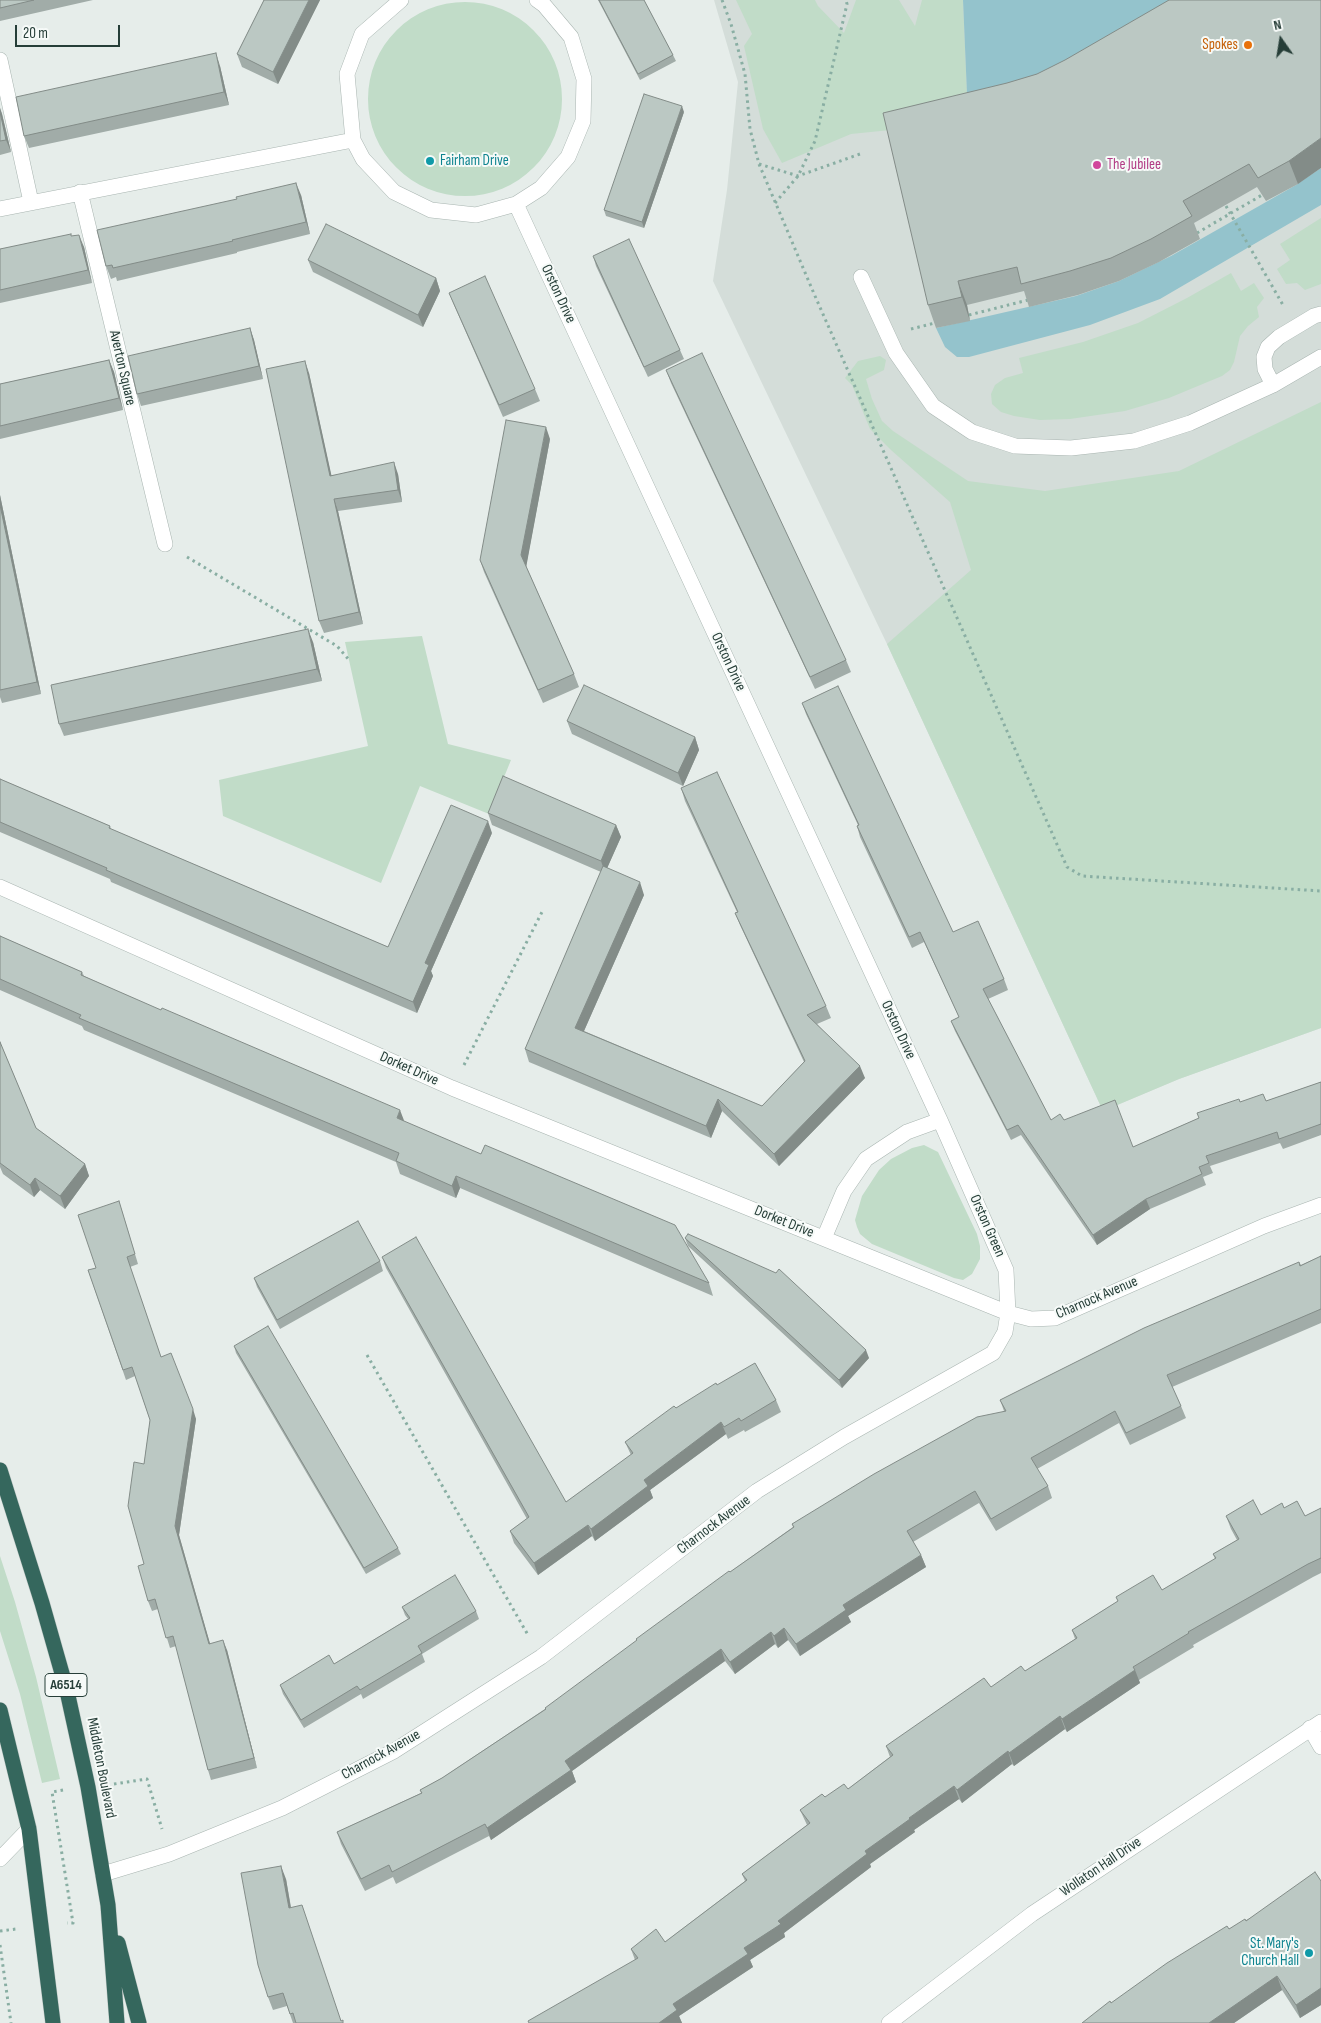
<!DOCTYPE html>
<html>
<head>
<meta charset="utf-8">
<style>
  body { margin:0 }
  #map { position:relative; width:1321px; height:2023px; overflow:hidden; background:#e6edea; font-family:"Sofia Sans Condensed",sans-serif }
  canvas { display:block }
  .north { position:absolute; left:1256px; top:15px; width:50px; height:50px; -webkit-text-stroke:4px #f6faf8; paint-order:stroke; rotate:347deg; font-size:14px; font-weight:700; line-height:20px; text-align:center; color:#263e38 }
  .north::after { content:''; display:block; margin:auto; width:18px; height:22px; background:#263e38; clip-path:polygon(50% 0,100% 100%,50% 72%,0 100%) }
  .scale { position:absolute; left:15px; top:25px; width:105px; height:22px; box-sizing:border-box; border:2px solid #263e38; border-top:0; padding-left:6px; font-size:15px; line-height:18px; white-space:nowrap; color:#263e38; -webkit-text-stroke:4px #f6faf8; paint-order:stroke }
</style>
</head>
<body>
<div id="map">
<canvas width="1321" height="2023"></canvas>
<div class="north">N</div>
<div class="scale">20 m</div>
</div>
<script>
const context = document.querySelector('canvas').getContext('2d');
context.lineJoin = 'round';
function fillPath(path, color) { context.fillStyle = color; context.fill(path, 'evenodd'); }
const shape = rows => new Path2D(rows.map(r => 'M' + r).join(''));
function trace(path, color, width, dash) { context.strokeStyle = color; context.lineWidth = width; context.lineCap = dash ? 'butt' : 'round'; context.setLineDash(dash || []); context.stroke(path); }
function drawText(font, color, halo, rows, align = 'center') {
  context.font = font + ' "Sofia Sans Condensed",sans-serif'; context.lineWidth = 4; context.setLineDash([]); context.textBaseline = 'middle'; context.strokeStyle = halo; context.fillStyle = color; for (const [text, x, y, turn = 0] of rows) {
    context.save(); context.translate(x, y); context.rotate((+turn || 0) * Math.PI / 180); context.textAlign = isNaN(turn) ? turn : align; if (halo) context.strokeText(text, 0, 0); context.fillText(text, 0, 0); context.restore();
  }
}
const built = shape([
  [714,0,1321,0,1321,1028,1179,1079,1103,1111,887,644,713,281,727,190,738,82]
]);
const green = shape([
  [736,0,815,0,818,6,844,33,856,0,899,0,915,26,922,0,963,0,968,118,940,125,851,134,782,163,763,129,744,46,752,34],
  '368 99a97 97 0 1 1 194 0a97 97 0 1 1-194 0Z',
  [1321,218,1321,284,1305,290,1297,283,1286,284,1277,269,1290,260,1280,244],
  [1231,273,1241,291,1254,283,1264,298,1257,307,1259,317,1248,326,1240,336,1234,362,1230,370,1222,376,1169,398,1125,411,1070,419,1040,420,1014,416,1001,412,992,404,991,394,995,385,1005,378,1023,373,1019,358,1083,342,1138,323,1187,298],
  [880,356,886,360,884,370,866,379,872,399,882,421,893,431,968,481,1045,491,1179,471,1321,402,1321,1028,1179,1079,1103,1111,887,644,971,570,950,502,891,450,870,429,852,385,845,378,858,361],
  [422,636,448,744,511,760,489,814,420,786,381,883,223,816,219,780,368,746,345,642],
  [924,1145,938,1152,977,1234,980,1246,980,1259,972,1274,963,1280,954,1278,872,1244,860,1234,857,1227,855,1220,862,1196,879,1170,891,1159,912,1148],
  [0,1556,15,1602,36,1677,60,1779,42,1783,20,1694,0,1631]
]);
const water = shape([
  [963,0,1215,0,968,118],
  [1321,168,1321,205,1160,299,1090,325,969,357,957,357,945,347,936,328,1076,296,1119,281,1171,256,1296,185]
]);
const path = shape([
  [722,0,731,24,745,74,750,129,759,164,815,296,1067,867,1082,876,1321,891],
  [759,164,798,176,860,154],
  [775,203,798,176,815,141,847,4,846,0],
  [1226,206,1283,305],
  [1197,233,1262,195],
  [969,315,1028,300],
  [911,329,935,323],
  [187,557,337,646,350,661],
  [464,1065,542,912],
  [367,1355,528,1635],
  [114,1784,147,1779,162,1829],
  [63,1790,52,1792,73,1923,67,1923],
  [0,1931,16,1929],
  [0,1945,11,2023]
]);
const lane = shape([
  [861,277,896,353,933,406,972,432,1015,446,1071,448,1134,441,1190,423,1273,385,1321,357],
  [1273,385,1265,369,1264,357,1268,347,1279,337,1314,316,1321,314],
  [1310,1728,1321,1747]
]);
const street = shape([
  [401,0,362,34,347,74,353,140,363,159,394,192,431,210,476,215,516,204,541,188,568,157,583,121,584,79,571,37,544,5,537,0],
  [0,60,31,202],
  [80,192,165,544],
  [0,209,353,140],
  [0,887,452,1088,1008,1313,1031,1319,1055,1318,1264,1226,1321,1205],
  [824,1238,844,1191,866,1159,907,1132,940,1120],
  [0,1859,29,1829],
  [103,1874,169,1854,282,1808,394,1751,541,1657,757,1491,844,1437,993,1353,1005,1332,1008,1313,1006,1270,940,1120,516,204],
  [889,2023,1032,1914,1321,1722]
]);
const highway = shape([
  [0,1470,42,1603,67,1691,88,1787,108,1905,117,2023],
  [0,1710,29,1829,53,2023],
  [118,1943,139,2023]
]);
const wall = shape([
  [0,0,93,0,0,21],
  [264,0,320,0,278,84,242,67,237,54],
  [598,0,644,0,673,55,676,61,640,80],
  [1321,0,1298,184,1266,201,1257,187,1194,223,1200,239,1159,262,1119,281,1078,295,1029,307,1024,291,967,305,970,321,936,328,928,305,1007,83],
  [220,66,229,105,29,148,24,136],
  [0,108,2,114,11,152,0,155],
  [684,112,644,228,606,216,604,210],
  [301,195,310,234,237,252,237,253,117,281,116,277,111,279,106,266],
  [72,236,84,247,92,283,0,303,0,249],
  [593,256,680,350,684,359,648,377,596,266],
  [308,260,436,278,440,291,423,327,313,272],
  [449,293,535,389,540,401,503,417,454,305],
  [250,328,254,340,263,379,141,406,137,394],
  [109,360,114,372,123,410,0,439,0,384],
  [666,370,846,660,851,672,815,689,671,383],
  [309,373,331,475,398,474,402,502,338,511,363,624,324,633,319,621],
  [550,439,526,566,574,674,579,687,543,703,484,572,480,560],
  [0,495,41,694,2,703,0,697],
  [313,642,322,681,64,736,59,724],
  [802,703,953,932,1004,979,1008,990,988,999,1051,1120,1064,1120,1133,1147,1199,1118,1197,1113,1240,1102,1266,1101,1321,1082,1321,1135,1283,1149,1280,1143,1210,1166,1213,1173,1203,1177,1206,1185,1150,1209,1097,1245,1021,1135,1011,1140,955,1031,951,1021,959,1017,924,942,912,948,860,837,857,826,858,825,806,714],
  [567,721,695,737,699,750,683,786,572,734],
  [0,779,110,826,111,829,388,947,492,833,431,971,433,976,417,1013,111,882,110,879,0,832],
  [681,788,826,1006,831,1018,817,1024,865,1078,779,1166,722,1111,711,1138,529,1062,525,1049,601,872,492,825,488,813,616,825,621,837,607,868,644,895,584,1031,762,1106,804,1062,740,925,735,913,737,912,685,801],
  [0,936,82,972,84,976,405,1122,709,1283,713,1296,460,1188,456,1198,400,1174,396,1162,84,1030,82,1026,0,990],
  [0,1042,36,1128,85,1164,89,1176,65,1209,40,1190,34,1197,3,1174,0,1167],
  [119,1201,138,1264,130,1267,161,1357,196,1419,179,1535,210,1644,227,1650,257,1768,211,1780,208,1770,176,1646,170,1648,158,1609,152,1611,148,1601,144,1564,144,1464,150,1420,135,1376,126,1380,88,1270,96,1268],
  [685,1238,869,1358,842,1388,688,1246],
  [1321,1256,1321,1323,1172,1387,1181,1406,1186,1418,1130,1445,1119,1423,1037,1469,1048,1486,1052,1498,996,1531,979,1503,913,1542,921,1555,926,1567,848,1616,851,1622,800,1656,788,1640,778,1648,775,1644,735,1674,725,1661,572,1771,576,1782,491,1840,489,1836,396,1884,393,1877,365,1891,341,1844,337,1832,421,1793,420,1790,442,1778,545,1709,730,1572,793,1527,792,1524,1004,1411,1000,1400,1299,1262,1301,1265],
  [382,1257,566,1502,631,1455,625,1442,676,1408,717,1385,776,1400,781,1412,745,1432,744,1430,728,1439,726,1434,650,1490,653,1498,595,1541,592,1536,538,1575,514,1543,510,1531,527,1519,386,1268],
  [380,1261,383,1271,280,1329,257,1287,254,1278],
  [234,1346,398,1548,401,1554,366,1574,236,1353],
  [1284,1508,1305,1516,1321,1508,1321,1573,1313,1577,1193,1645,1194,1647,1139,1680,1140,1683,1067,1732,1065,1729,1014,1766,1012,1764,962,1803,959,1799,914,1830,915,1832,870,1864,871,1867,784,1933,785,1937,750,1960,753,1967,679,2016,682,2023,529,2023,635,1960,631,1949,665,1942,745,1881,742,1874,807,1825,800,1810,825,1797,848,1789,890,1757,886,1746,991,1687,1025,1671,1075,1639,1072,1630,1118,1601,1116,1597,1162,1590,1215,1559,1213,1554,1237,1540,1231,1529,1226,1516,1261,1515],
  [402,1607,476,1611,479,1619,422,1654,425,1662,363,1699,361,1694,304,1728,283,1694,280,1685,334,1664,408,1619,405,1615],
  [286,1879,291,1907,341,2021,343,2023,293,2023,287,2006,273,2010,268,1997],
  [1321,1881,1321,2005,1300,2018,1282,1990,1234,2023,1082,2023,1111,2003,1229,1929]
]);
const shadedWall = shape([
  [309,0,320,0,278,84,273,72],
  [216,53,220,66,229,105,224,92],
  [682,106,684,112,644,228,642,222],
  [0,108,2,114,11,152,6,140,0,112],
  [1321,138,1321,168,1298,184,1289,161],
  [296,183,301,195,310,234,306,222],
  [79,235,84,247,92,283,88,270],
  [436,278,440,291,423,327,418,315],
  [958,281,967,305,970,321,962,297],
  [250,328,254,340,263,379,259,366],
  [109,360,114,372,123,410,119,398],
  [305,361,309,373,334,487,330,476],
  [546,427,550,439,526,568,521,555],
  [394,462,398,474,402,502,398,490],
  [0,495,41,694,37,682,0,505],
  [334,499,338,511,363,624,359,612],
  [308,629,313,642,322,681,317,669],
  [695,737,699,750,683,786,678,773],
  [488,821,492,833,431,971,433,976,417,1013,413,1002,425,963],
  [616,825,621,837,605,873,601,861],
  [640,882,644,895,580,1040,575,1028],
  [860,1066,865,1078,779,1166,774,1154],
  [718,1099,722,1111,711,1138,706,1126],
  [400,1110,405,1123,397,1118],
  [85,1164,89,1176,65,1209,60,1196],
  [456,1176,460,1188,456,1198,452,1186],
  [35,1178,40,1190,34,1197,30,1185],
  [1146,1199,1150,1209,1097,1245,1093,1235],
  [866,1350,869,1358,842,1388,839,1380],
  [193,1409,196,1419,179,1535,213,1654,209,1644,175,1526],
  [721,1422,726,1434,650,1490,653,1498,595,1541,591,1529,644,1480],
  [588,1525,592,1536,538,1575,534,1563],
  [921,1555,926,1567,848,1616,851,1622,800,1656,796,1644,843,1605],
  [784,1628,788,1640,778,1648,774,1636],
  [771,1632,775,1644,735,1674,730,1662],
  [223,1640,227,1650,257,1768,254,1758],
  [721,1649,725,1661,572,1771,576,1782,491,1840,487,1828,565,1761],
  [1135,1670,1140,1683,1067,1732,1062,1719],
  [1060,1716,1065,1729,1014,1766,1009,1753],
  [1008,1751,1012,1764,962,1803,957,1790],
  [954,1786,959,1799,914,1830,915,1832,870,1864,871,1867,784,1933,785,1937,750,1960,753,1967,679,2016,682,2023,659,2023,673,2004,744,1948,865,1851,909,1818],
  [281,1866,286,1879,293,1921,289,1908],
  [1277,1976,1282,1990,1234,2023,1209,2023],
  [1321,1988,1321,2005,1300,2018,1296,2005]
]);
const building = shape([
  [0,0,34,0,0,8,0,0],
  [264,0,309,0,273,72,237,54,264,0],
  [599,0,644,0,673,55,638,74,599,0],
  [1169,0,1321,0,1321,138,1289,161,1258,178,1249,164,1183,201,1192,216,1151,239,1111,258,1070,271,1021,284,1017,267,958,281,962,297,928,305,883,113,1007,83,1037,74,1065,60,1169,0],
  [216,53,224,92,24,136,16,97,216,53],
  [644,94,682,106,642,222,604,210,644,94],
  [0,112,6,140,0,141,0,112],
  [296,183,306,222,232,240,233,241,113,268,112,265,106,266,97,230,237,199,236,197,296,183],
  [326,224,436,278,418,315,308,260,326,224],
  [71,234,71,236,79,235,88,270,0,290,0,249,71,234],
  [629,239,680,350,644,367,593,256,629,239],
  [485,276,535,389,499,405,449,293,485,276],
  [250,328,259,366,137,394,128,356,250,328],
  [702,353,846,660,810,677,666,370,702,353],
  [109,360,119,398,0,426,0,384,109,360],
  [305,361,330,476,394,462,398,490,334,499,359,612,319,621,266,369,305,361],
  [506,420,546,427,521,555,574,674,538,690,480,560,506,420],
  [0,505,37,682,0,690,0,505],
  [308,629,317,669,59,724,51,685,308,629],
  [584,685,695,737,678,773,567,721,584,685],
  [838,686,953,932,978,921,1004,979,983,989,1051,1120,1060,1114,1064,1120,1115,1100,1133,1147,1199,1118,1197,1113,1239,1099,1240,1102,1263,1094,1266,1101,1321,1082,1321,1124,1279,1139,1277,1132,1206,1156,1209,1163,1199,1167,1202,1174,1146,1199,1093,1235,1018,1125,1007,1130,951,1021,959,1017,920,932,909,937,857,826,859,825,802,703,838,686],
  [717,772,826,1006,807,1015,860,1066,774,1154,718,1099,706,1126,525,1049,603,866,640,882,575,1028,762,1106,805,1061,735,913,738,912,681,788,717,772],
  [503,776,616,825,601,861,488,813,503,776],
  [0,779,110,826,109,828,388,947,451,805,488,821,425,963,429,965,413,1002,106,870,107,868,0,822,0,779],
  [0,936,82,972,81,975,161,1010,162,1008,400,1110,397,1118,481,1154,485,1145,675,1225,709,1283,456,1176,452,1186,396,1161,399,1153,79,1018,81,1015,0,979,0,936],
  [0,1042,36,1128,85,1164,60,1196,35,1178,30,1185,0,1163,0,1042],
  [119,1201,135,1254,127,1257,161,1357,171,1353,193,1409,175,1526,209,1644,223,1640,254,1758,208,1770,173,1636,166,1638,155,1599,148,1601,138,1566,144,1564,128,1506,134,1462,144,1464,150,1420,132,1367,123,1370,88,1270,96,1268,78,1215,119,1201],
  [358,1221,380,1261,277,1320,254,1278,358,1221],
  [688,1234,776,1273,779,1269,866,1350,839,1380,685,1238,688,1234],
  [416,1237,566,1502,633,1453,625,1442,674,1406,676,1408,716,1383,717,1385,755,1363,776,1400,741,1421,739,1418,724,1427,721,1422,644,1480,648,1486,591,1529,588,1525,534,1563,510,1531,529,1517,382,1257,416,1237],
  [1321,1256,1321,1309,1167,1375,1181,1406,1126,1433,1115,1411,1031,1458,1048,1486,991,1519,975,1491,907,1531,921,1555,843,1605,846,1610,796,1644,784,1628,774,1636,771,1632,730,1662,721,1649,565,1761,571,1770,487,1828,485,1824,392,1872,389,1865,361,1879,337,1832,422,1793,420,1790,442,1778,546,1709,545,1708,637,1640,636,1639,729,1571,730,1572,794,1527,792,1524,874,1474,977,1417,1006,1411,1000,1400,1144,1328,1299,1262,1300,1266,1321,1256],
  [268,1326,398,1548,364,1568,234,1346,268,1326],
  [1253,1500,1261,1515,1282,1503,1284,1508,1297,1501,1305,1516,1321,1508,1321,1558,1308,1564,1188,1632,1189,1633,1133,1667,1135,1670,1062,1719,1060,1716,1009,1753,1008,1751,957,1790,954,1786,909,1818,910,1819,865,1851,867,1854,778,1921,781,1924,744,1948,748,1954,673,2004,677,2010,659,2023,529,2023,528,2021,638,1958,631,1949,656,1929,665,1942,747,1880,742,1874,810,1823,800,1810,822,1794,825,1797,844,1784,848,1789,893,1755,886,1746,984,1678,991,1687,1021,1666,1025,1671,1077,1638,1072,1630,1118,1601,1116,1597,1153,1575,1162,1590,1216,1558,1213,1554,1239,1539,1226,1516,1253,1500],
  [455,1575,476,1611,418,1646,422,1653,360,1690,357,1686,301,1720,280,1685,329,1655,334,1664,410,1618,402,1607,455,1575],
  [281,1866,289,1908,302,1905,341,2021,343,2020,343,2023,296,2023,293,2013,290,2014,283,1993,268,1997,258,1965,241,1873,281,1866],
  [1315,1872,1321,1881,1321,1988,1296,2005,1277,1976,1209,2023,1082,2023,1110,2001,1111,2003,1167,1963,1227,1926,1229,1929,1245,1919,1246,1921,1315,1872]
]);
const markers = [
  [1248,45,5,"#e8710a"],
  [430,161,5,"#0f9aa8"],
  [1097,165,5,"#d1479c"],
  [1309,1953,5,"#0f9aa8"]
];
const shields = [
  [66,1685,42]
];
const shieldNames = [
  ["A6514",66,1685]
];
const foodNames = [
  ["Spokes",1238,45]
];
const cultureNames = [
  ["Fairham Drive",440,161],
  ["St. Mary's",1299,1944,"right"],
  ["Church Hall",1299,1961,"right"]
];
const hotelNames = [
  ["The Jubilee",1107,165]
];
const streetNames = [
  ["Orston Drive",558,294,65],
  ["Averton Square",122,368,77],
  ["Orston Drive",728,662,65],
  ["Orston Drive",898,1030,65],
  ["Dorket Drive",409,1069,24],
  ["Dorket Drive",784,1222,22],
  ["Orston Green",987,1226,66],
  ["Charnock Avenue",1097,1298,-23],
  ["Charnock Avenue",714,1525,-37],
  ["Charnock Avenue",381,1755,-29],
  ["Middleton Boulevard",101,1768,79],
  ["Wollaton Hall Drive",1101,1867,-34]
];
fillPath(built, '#d4ddd9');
fillPath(green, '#c1dcc8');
fillPath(water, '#94c3cc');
trace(lane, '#a9b5b1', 16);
trace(street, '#a9b5b1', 16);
trace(highway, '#c2c9c7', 16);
trace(path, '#89aea3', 3, [2.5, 4]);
trace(lane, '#fff', 15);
trace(street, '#fff', 15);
trace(highway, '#35675d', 15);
fillPath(wall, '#a1aca8');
fillPath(shadedWall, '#838c88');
fillPath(building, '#bbc8c3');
trace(building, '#838c88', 1);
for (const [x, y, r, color] of markers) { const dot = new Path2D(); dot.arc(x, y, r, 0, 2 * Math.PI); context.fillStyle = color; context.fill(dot); trace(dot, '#f6faf8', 2); }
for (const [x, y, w] of shields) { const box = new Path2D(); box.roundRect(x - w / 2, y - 11.5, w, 23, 4); context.fillStyle = '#f6faf8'; context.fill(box); trace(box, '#263e38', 1); }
drawText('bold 14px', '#263e38', null, shieldNames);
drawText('15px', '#c56008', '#f6faf8', foodNames, 'right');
drawText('15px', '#0d838f', '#f6faf8', cultureNames, 'left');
drawText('15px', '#b23c85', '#f6faf8', hotelNames, 'left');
drawText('15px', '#263e38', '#f6faf8', streetNames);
</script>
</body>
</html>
